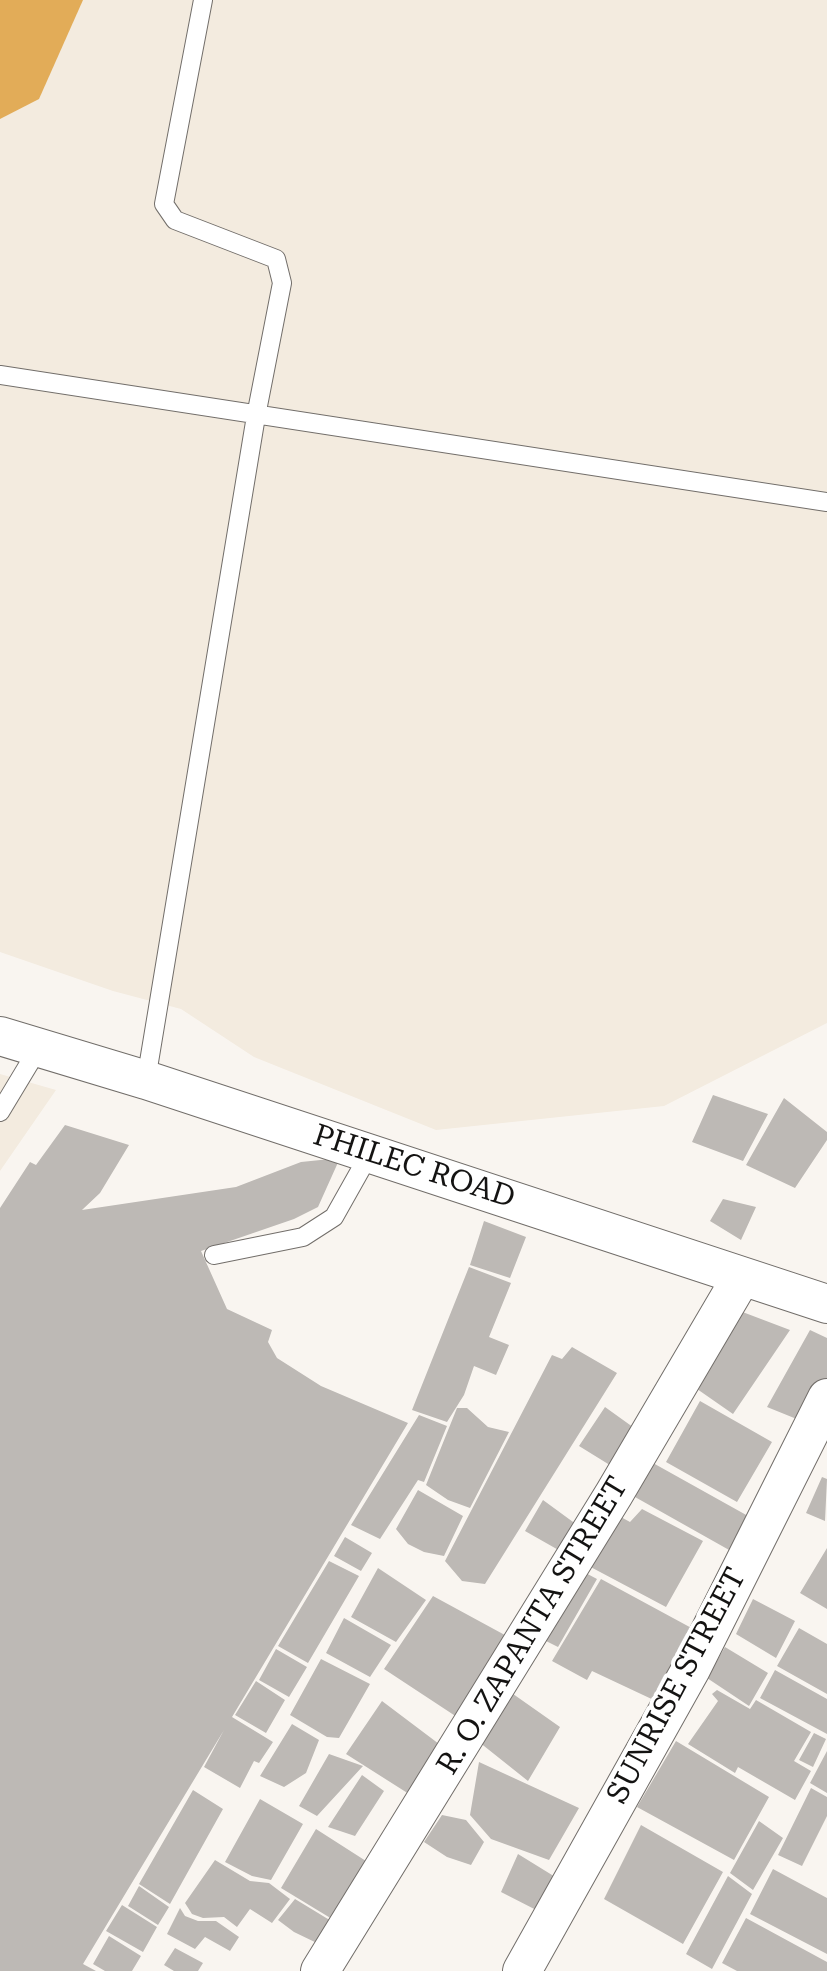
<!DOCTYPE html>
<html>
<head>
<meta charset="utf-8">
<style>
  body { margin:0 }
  canvas { display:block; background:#f9f5f0 }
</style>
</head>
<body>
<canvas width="827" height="1971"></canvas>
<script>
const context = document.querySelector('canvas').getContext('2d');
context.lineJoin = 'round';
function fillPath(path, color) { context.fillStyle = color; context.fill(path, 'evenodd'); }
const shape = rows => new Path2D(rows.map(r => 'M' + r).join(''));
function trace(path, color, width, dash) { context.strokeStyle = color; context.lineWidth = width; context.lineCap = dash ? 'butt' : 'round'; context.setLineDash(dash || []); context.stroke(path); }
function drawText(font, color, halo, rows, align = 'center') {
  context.font = font + ' "Roboto Serif",serif'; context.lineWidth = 8; context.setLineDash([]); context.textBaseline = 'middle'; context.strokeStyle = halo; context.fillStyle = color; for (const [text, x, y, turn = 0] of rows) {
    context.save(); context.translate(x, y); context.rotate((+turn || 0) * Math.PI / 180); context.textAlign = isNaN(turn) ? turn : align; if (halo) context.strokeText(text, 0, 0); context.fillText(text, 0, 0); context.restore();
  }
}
const built = shape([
  [0,0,827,0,827,1023,664,1106,436,1130,254,1057,181,1009,113,991,0,952],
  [0,1074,56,1090,0,1171]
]);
const forest = shape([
  [0,0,83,0,39,99,0,119]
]);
const building = shape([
  [713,1095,768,1114,743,1161,692,1142],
  [784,1098,827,1132,827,1140,795,1188,746,1165],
  [65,1125,129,1145,100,1193,82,1210,236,1187,301,1162,340,1158,318,1207,294,1219,201,1251,227,1309,272,1330,268,1342,277,1358,321,1386,408,1423,232,1717,273,1742,259,1763,254,1761,240,1788,204,1767,224,1730,83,1964,96,1971,0,1971,0,1208,30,1162,36,1165],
  [723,1199,756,1207,741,1240,710,1221],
  [484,1221,526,1237,510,1278,470,1265],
  [469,1267,511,1283,489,1337,509,1345,496,1375,474,1366,464,1395,447,1422,412,1410],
  [732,1308,790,1330,733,1414,687,1382],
  [810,1330,827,1338,827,1390,809,1424,767,1407],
  [572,1347,617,1373,485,1584,462,1581,445,1561,552,1355,562,1359],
  [700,1401,772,1442,737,1502,666,1462],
  [605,1407,637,1430,613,1467,579,1446],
  [457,1408,467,1408,488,1427,509,1432,470,1508,448,1500,426,1485],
  [419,1415,447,1426,424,1482,418,1480,380,1539,351,1525],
  [653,1463,757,1521,738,1555,635,1497],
  [822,1477,827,1479,825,1521,806,1513],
  [418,1490,463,1516,444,1556,424,1552,408,1544,396,1529],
  [543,1500,584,1530,569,1556,525,1531],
  [642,1509,703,1541,666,1607,585,1564,619,1516,630,1522],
  [345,1537,372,1553,361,1571,334,1556],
  [827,1548,827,1609,800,1593],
  [329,1561,359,1576,308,1663,278,1646],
  [378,1568,426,1600,396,1642,351,1617],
  [580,1570,597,1579,558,1647,538,1637],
  [601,1579,697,1631,658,1702,592,1671,587,1680,552,1661],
  [433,1596,514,1640,463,1721,384,1669],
  [753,1599,795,1621,776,1658,736,1634],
  [344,1618,391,1645,370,1677,326,1653],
  [799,1628,827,1644,827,1694,777,1666],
  [725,1647,768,1673,749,1706,707,1678],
  [276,1649,307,1667,289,1697,259,1680],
  [321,1659,370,1684,339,1738,327,1737,290,1715],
  [775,1670,827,1699,827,1734,760,1698],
  [256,1681,285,1700,266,1733,235,1715],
  [506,1689,560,1727,528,1781,474,1738],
  [717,1690,750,1709,756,1700,811,1732,794,1761,811,1771,795,1800,738,1767,735,1773,688,1744,718,1701,712,1694],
  [382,1701,447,1750,409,1794,346,1754],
  [292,1724,319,1740,306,1773,284,1787,260,1776],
  [814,1733,826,1739,813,1767,799,1760],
  [676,1741,769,1797,734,1860,637,1807],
  [827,1751,827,1793,810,1783],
  [329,1754,363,1766,317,1816,299,1806],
  [479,1762,579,1808,549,1860,491,1839,470,1815],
  [362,1775,384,1791,355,1836,328,1827],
  [811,1788,827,1797,827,1816,802,1866,778,1855],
  [193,1790,223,1809,170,1904,139,1884],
  [260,1799,303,1824,271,1880,252,1876,225,1862],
  [442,1815,466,1820,484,1842,471,1865,447,1857,424,1842],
  [759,1821,783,1838,753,1890,730,1873],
  [641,1825,723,1872,683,1944,604,1899],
  [316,1829,380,1870,337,1922,281,1888],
  [518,1854,565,1883,546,1915,501,1892],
  [215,1860,250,1881,269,1883,290,1899,272,1923,250,1909,237,1927,224,1917,203,1918,192,1914,185,1903],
  [773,1869,827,1898,827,1954,750,1914],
  [728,1876,752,1894,712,1969,686,1954],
  [139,1886,169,1907,158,1925,128,1906],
  [295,1899,346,1930,321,1945,294,1932,278,1920],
  [122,1905,157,1927,143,1952,106,1931],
  [180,1908,185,1916,198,1921,216,1921,239,1937,230,1951,205,1937,195,1949,167,1934],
  [746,1918,827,1962,827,1971,737,1971,722,1963],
  [109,1936,141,1956,132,1971,105,1971,93,1964],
  [175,1948,203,1963,198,1971,174,1971,164,1965]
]);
const service = shape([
  [0,375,827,502],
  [146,1080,256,416,282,283,276,259,175,220,164,204,203,0],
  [0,1112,38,1049],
  [214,1255,303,1237,334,1217,370,1153]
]);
const minor = shape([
  [0,1036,146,1080,827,1304],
  [320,1971,614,1494,741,1278],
  [522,1971,691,1669,827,1398]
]);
const streetNames = [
  ["PHILEC ROAD",414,1167,18],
  ["R. O. ZAPANTA STREET",533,1626,-59],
  ["SUNRISE STREET",677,1686,-62]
];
fillPath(built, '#f3ebdf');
fillPath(forest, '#e2ac58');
fillPath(building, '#bdb9b5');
trace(service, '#726e6a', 20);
trace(minor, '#726e6a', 40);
trace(service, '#fff', 18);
trace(minor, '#fff', 38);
drawText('30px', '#141312', '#fff', streetNames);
</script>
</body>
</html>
